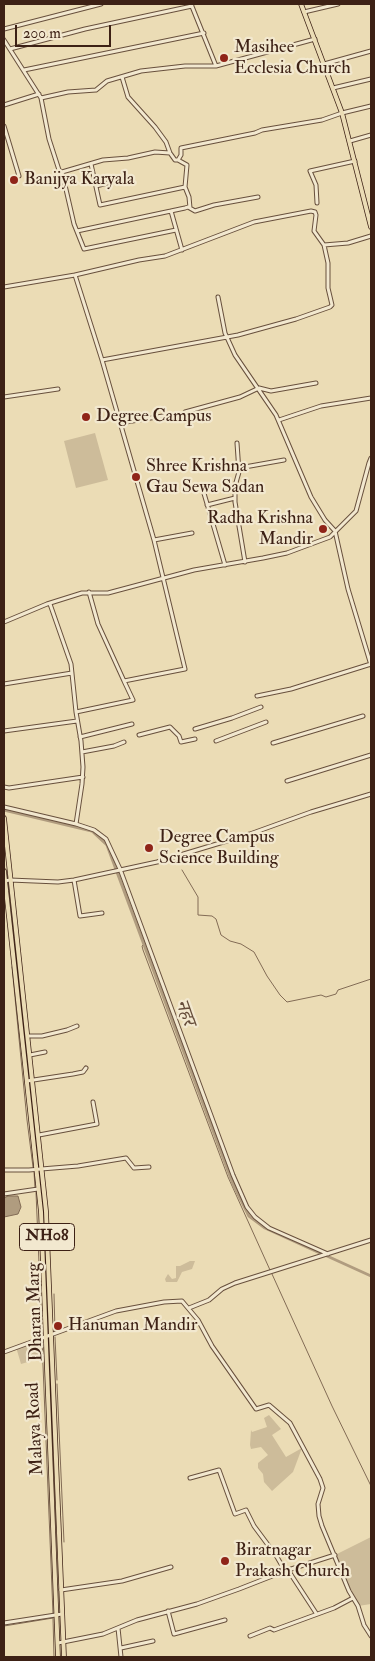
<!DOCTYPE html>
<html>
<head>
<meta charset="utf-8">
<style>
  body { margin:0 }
  #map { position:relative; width:375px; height:1661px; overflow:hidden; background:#ebdcb5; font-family:"IM FELL Double Pica",serif }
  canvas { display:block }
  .frame { position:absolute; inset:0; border:5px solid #3d2115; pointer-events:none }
  .scale { position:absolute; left:15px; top:25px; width:96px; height:22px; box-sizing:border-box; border:2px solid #3d2115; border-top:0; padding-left:6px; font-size:15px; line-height:18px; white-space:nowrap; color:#3d2115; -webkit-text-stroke:4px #f2e8cf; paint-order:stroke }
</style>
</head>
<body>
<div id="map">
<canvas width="375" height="1661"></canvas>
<div class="frame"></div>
<div class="scale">200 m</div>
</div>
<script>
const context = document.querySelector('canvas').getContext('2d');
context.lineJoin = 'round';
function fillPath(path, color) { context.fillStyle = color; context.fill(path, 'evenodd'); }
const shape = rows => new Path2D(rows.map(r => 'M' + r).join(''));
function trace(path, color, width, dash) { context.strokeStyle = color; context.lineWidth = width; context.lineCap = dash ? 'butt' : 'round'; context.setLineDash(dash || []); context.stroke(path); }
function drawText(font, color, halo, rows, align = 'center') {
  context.font = font + ' "IM FELL Double Pica","Noto Serif Devanagari",serif'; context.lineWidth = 4.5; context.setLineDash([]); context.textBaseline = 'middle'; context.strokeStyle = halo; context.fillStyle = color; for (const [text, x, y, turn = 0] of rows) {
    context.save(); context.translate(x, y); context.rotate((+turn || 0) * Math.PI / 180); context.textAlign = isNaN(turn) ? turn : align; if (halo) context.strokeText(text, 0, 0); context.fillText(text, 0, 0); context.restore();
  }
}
const green = shape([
  [95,433,108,480,76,488,64,441],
  [190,1261,195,1261,192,1269,182,1272,177,1282,166,1282,165,1279,168,1274,172,1279,176,1278,176,1266,180,1266],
  [51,1335,51,1355,21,1364,16,1347],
  [269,1415,281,1429,272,1435,286,1457,302,1448,293,1472,272,1491,264,1482,263,1474,258,1468,258,1463,268,1455,261,1447,251,1449,250,1445,251,1430,252,1432,267,1427,264,1418],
  [371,1537,371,1604,358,1606,335,1555]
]);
const water = shape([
  [8,1196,18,1196,21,1207,18,1214,4,1217,4,1198,8,1196]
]);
const stream = shape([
  [182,870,198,897,198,915,212,916,216,919,221,935,230,941,241,944,254,952,267,976,280,995,287,1002,321,995,326,997,336,994,338,990,371,979],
  [4,888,5,898],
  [144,944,142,946,143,950,228,1177,270,1270],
  [12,967,27,1120,33,1167],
  [34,1172,35,1188],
  [36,1192,42,1335],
  [272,1274,332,1406,371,1486],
  [54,1294,55,1331],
  [55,1337,57,1380],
  [42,1340,53,1614],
  [57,1384,64,1542],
  [4,1626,53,1618,54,1657]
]);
const canal = shape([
  [4,810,92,831,107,845,233,1184,249,1216,265,1228,322,1254],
  [327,1256,371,1276]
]);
const minor = shape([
  [191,4,216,66],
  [304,12,338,4],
  [4,29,101,4],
  [4,40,41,98,49,139,59,170,62,172,74,224,84,249,176,230],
  [10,49,85,29,192,6],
  [324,64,371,51],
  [24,70,204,33],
  [122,77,128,97,155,127,166,142,170,153,175,160,178,160,181,155,181,148,255,133,262,130,322,120,342,113,371,106],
  [333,88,371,79],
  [41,98,68,92,96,90,107,81,141,71,185,66,216,66,315,39],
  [4,105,39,94],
  [4,126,19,176],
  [350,141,371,135],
  [178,160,187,165,185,187],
  [91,164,100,205,185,187,189,197,190,208],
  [62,172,103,160,128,158,155,152,170,153],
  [96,186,127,178],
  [317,203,316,185,310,171,355,161],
  [171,211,182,250],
  [77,231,185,208,188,207,195,211,214,205,258,197],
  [75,275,102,360,154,540,185,669,124,681,98,624,89,592],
  [4,287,75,275,139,260,165,256,254,222,311,211,315,212,316,215,314,231,324,245,348,243,371,236],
  [218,297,225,333,235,355,276,415,311,497,325,520,335,531,348,589,371,665],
  [102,360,238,335,296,319,330,307,332,305,328,288,328,263,324,245],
  [4,397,58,389],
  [279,420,321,406,371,398],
  [120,423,169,415,182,417,185,412,240,397,259,388,271,391,316,383],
  [237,443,239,472,235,486,235,502,245,562],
  [239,468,284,460],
  [203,490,225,565],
  [207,505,235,498],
  [154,540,192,533],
  [50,604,71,664,76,712,81,741,83,767,82,784,76,824],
  [4,622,47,604,82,593,108,593,194,570,263,558,287,553,330,537,356,511,369,463,371,458],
  [4,684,72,673],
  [257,696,291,689,371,664],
  [76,712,133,700,124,681],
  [195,729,232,718,261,707],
  [4,731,77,721],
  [139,735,170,727,179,736,181,742,195,739],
  [80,737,132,724],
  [216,741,266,722],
  [273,743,363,716],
  [82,752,114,746,124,742],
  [287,781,371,755],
  [4,787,9,788,83,777],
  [4,807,76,824,94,830,106,839,120,869],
  [120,869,233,1175,247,1207,255,1217,269,1228,328,1254],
  [74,880,80,916,102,913],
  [4,881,10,880,58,882,74,880,157,862,250,834,311,812,371,794],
  [28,1036,42,1036,67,1030,77,1026],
  [30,1055,45,1052],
  [27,1081,73,1074,83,1072,86,1068],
  [39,1135,97,1124,93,1102],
  [4,1170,29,1170,78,1166,126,1158,134,1168,149,1167],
  [4,1194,38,1189],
  [189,1308,209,1300,222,1289,235,1283,371,1240],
  [4,1352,116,1311,164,1302,182,1301,198,1320,212,1346,256,1409,269,1405,290,1423,320,1479,323,1488,318,1504,319,1516,322,1526,349,1591,358,1606,364,1625,371,1636],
  [190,1478,219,1470,235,1514,246,1510,254,1526,277,1557,285,1571],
  [288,1570,316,1613],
  [61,1590,122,1581,171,1567],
  [168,1611,174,1634,225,1620],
  [4,1623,62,1614],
  [118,1628,121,1657],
  [250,1636,270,1628,274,1630,334,1608,353,1598],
  [58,1643,103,1634,137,1620,197,1604,239,1589,285,1571,335,1555],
  [121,1648,153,1641]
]);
const major = shape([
  [301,4,342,113,371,227],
  [4,818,46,1211,64,1657],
  [4,871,41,1212,58,1657]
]);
const markers = [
  [224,58,5,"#8f2418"],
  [14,180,5,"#8f2418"],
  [86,417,5,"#8f2418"],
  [136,477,5,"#8f2418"],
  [323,529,5,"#8f2418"],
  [149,848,5,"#8f2418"],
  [58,1326,5,"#8f2418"],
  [225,1561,5,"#8f2418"]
];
const shields = [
  [47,1237,55]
];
const shieldNames = [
  ["NH08",47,1237]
];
const poiNames = [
  ["Masihee",234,48],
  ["Ecclesia Church",234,69],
  ["Banijya Karyala",24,180],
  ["Degree Campus",96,417],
  ["Shree Krishna",146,467],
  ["Gau Sewa Sadan",146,488],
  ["Radha Krishna",313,519,"right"],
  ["Mandir",313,540,"right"],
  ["Degree Campus",159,838],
  ["Science Building",159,859],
  ["Hanuman Mandir",68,1326],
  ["Biratnagar",235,1551],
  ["Prakash Church",235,1572]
];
const streetNames = [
  ["Dharan Marg",36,1312,-92],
  ["Malaya Road",36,1429,-93]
];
const waterNames = [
  ["नहर",184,1013,70]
];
fillPath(green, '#cdbc9a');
fillPath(water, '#b09c7f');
trace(water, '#826b55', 1);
trace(stream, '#826b55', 1);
trace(canal, '#b09c7f', 3);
trace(minor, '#68503d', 5);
trace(major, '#3d2115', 5.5);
trace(minor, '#f2e8cf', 3);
trace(major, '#ebdcb5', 4);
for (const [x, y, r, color] of markers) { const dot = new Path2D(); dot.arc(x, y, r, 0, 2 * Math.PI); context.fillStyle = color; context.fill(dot); trace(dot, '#f2e8cf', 2); }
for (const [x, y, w] of shields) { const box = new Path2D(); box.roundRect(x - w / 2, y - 13.5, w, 27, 4); context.fillStyle = '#f2e8cf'; context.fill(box); trace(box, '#3d2115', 1); }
drawText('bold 16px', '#3d2115', null, shieldNames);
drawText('18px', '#3d2115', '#f2e8cf', poiNames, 'left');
drawText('18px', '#3d2115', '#f2e8cf', streetNames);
drawText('italic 19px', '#654c3a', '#f2e8cf', waterNames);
</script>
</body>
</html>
